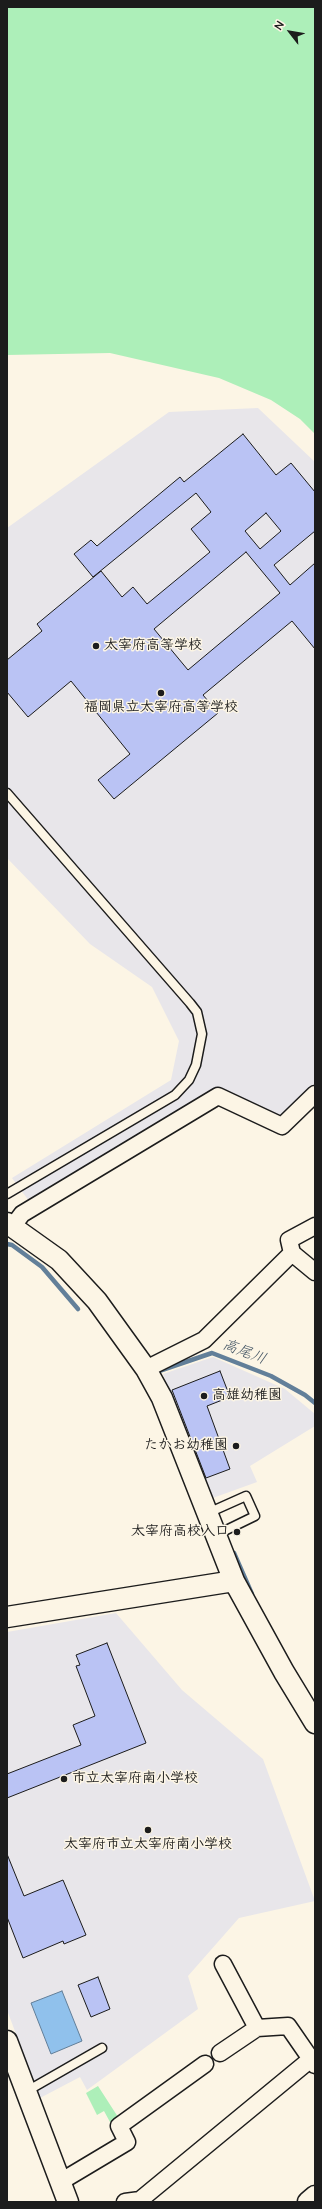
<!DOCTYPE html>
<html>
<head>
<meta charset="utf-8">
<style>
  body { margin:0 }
  #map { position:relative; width:322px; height:2209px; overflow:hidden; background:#fcf5e5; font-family:"Architects Daughter",sans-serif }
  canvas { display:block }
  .frame { position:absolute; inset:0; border:8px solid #1c1c1c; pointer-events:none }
  .north { position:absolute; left:270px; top:12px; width:40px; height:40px; -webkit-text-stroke:3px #fcf5e5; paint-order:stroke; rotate:301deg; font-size:11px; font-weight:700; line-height:16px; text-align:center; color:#1c1c1c }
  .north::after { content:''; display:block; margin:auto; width:14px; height:18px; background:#1c1c1c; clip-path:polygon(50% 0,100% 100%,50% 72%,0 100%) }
</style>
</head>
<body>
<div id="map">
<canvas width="322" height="2209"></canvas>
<div class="frame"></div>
<div class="north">N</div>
</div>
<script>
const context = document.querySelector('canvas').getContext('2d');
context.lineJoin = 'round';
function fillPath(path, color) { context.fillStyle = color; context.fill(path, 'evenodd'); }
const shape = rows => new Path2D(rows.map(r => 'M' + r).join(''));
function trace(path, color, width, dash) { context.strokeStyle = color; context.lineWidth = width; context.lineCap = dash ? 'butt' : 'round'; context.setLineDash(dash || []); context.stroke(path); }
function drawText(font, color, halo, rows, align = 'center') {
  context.font = font + ' "Architects Daughter","Klee One",sans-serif'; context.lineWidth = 3; context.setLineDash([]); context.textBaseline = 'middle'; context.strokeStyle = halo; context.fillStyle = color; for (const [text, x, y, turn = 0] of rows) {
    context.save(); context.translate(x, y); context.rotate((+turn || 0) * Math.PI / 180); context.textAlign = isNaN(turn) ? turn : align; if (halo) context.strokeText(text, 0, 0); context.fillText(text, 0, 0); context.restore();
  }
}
const built = shape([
  [258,408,315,462,315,1086,282,1118,217,1087,29,1201,12,1178,171,1080,179,1041,152,987,90,944,7,858,7,528,169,412],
  [213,1357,285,1389,315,1414,315,1426,250,1466,257,1482,210,1499,163,1374],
  [116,1613,182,1690,263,1759,315,1901,239,1918,188,1976,198,2009,87,2090,80,2077,40,2098,7,2010,7,1632]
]);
const green = shape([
  [7,7,315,7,315,434,300,419,271,400,219,378,110,353,7,355],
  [98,2086,118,2117,110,2122,104,2111,97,2115,86,2093]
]);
const water = shape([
  [62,1991,82,2041,51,2054,31,2003,62,1991]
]);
const stream = shape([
  [7,1244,12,1245,42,1267,78,1309],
  [159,1371,212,1353,271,1376,305,1395,315,1403],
  [234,1553,252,1594]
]);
const building = shape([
  [243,434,276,475,291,463,315,492,315,531,274,565,290,585,315,563,315,649,292,621,203,695,218,713,114,799,98,780,130,754,71,681,28,717,7,692,7,660,42,631,37,624,101,571,122,597,133,587,147,604,210,552,191,529,211,512,196,493,93,577,74,554,91,540,97,546,180,477,184,482,243,434],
  [266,513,281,531,260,549,245,531,266,513],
  [246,552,280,593,188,670,154,629,246,552],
  [220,1371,230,1397,207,1406,230,1469,206,1478,172,1390,220,1371],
  [107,1643,146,1743,7,1798,7,1774,81,1745,73,1725,95,1716,76,1666,80,1665,76,1655,107,1643],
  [7,1854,24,1896,63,1880,86,1935,64,1944,63,1941,23,1958,7,1917,7,1854],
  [98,1977,110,2009,91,2017,78,1985,98,1977]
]);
const service = shape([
  [7,793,190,1003,197,1012,202,1034,196,1065,189,1080,175,1095,7,1194],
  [208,1513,246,1496,255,1516,216,1535],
  [27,2091,102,2048]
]);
const minor = shape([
  [13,1226,22,1214,218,1096,282,1126,315,1094],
  [292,1253,289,1240,315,1226],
  [146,1369,204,1340,292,1253,315,1272],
  [223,1964,257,2028],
  [220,2053,257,2028,288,2026,315,2065],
  [60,2182,127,2142,119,2126,205,2064],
  [125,2202,140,2200,311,2059]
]);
const tertiary = shape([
  [7,1223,59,1260,97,1301,146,1369,162,1398,234,1581,284,1672,315,1723],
  [7,1617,234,1581],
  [7,2041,68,2202],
  [308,2202,315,2196]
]);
const markers = [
  [96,646,4,"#1c1c1c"],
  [161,693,4,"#1c1c1c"],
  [204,1396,4,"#1c1c1c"],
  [236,1446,4,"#1c1c1c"],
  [237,1532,4,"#1c1c1c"],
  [64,1779,4,"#1c1c1c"],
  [148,1830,4,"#1c1c1c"]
];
const poiNames = [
  ["太宰府高等学校",104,646],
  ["福岡県立太宰府高等学校",161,708,"center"],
  ["高雄幼稚園",212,1396],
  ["たかお幼稚園",228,1446,"right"],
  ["太宰府高校入口",229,1532,"right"],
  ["市立太宰府南小学校",72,1779],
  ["太宰府市立太宰府南小学校",148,1845,"center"]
];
const waterNames = [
  ["高尾川",244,1353,21]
];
fillPath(built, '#e8e6ea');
fillPath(green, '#adefb9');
fillPath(water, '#90c1ec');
trace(water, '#627f99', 1);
trace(stream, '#627f99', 4.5);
fillPath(building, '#bac3f4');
trace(building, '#1c1c1c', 1);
trace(service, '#1c1c1c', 11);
trace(minor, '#1c1c1c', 19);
trace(tertiary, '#1c1c1c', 23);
trace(service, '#fcf5e5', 8);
trace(minor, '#fcf5e5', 16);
trace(tertiary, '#fcf5e5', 20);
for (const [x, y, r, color] of markers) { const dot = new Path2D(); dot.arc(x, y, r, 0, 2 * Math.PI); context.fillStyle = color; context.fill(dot); trace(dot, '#fcf5e5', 1.5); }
drawText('bold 14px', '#1c1c1c', '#fcf5e5', poiNames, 'left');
drawText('italic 15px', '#455665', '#fcf5e5', waterNames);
</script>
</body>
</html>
